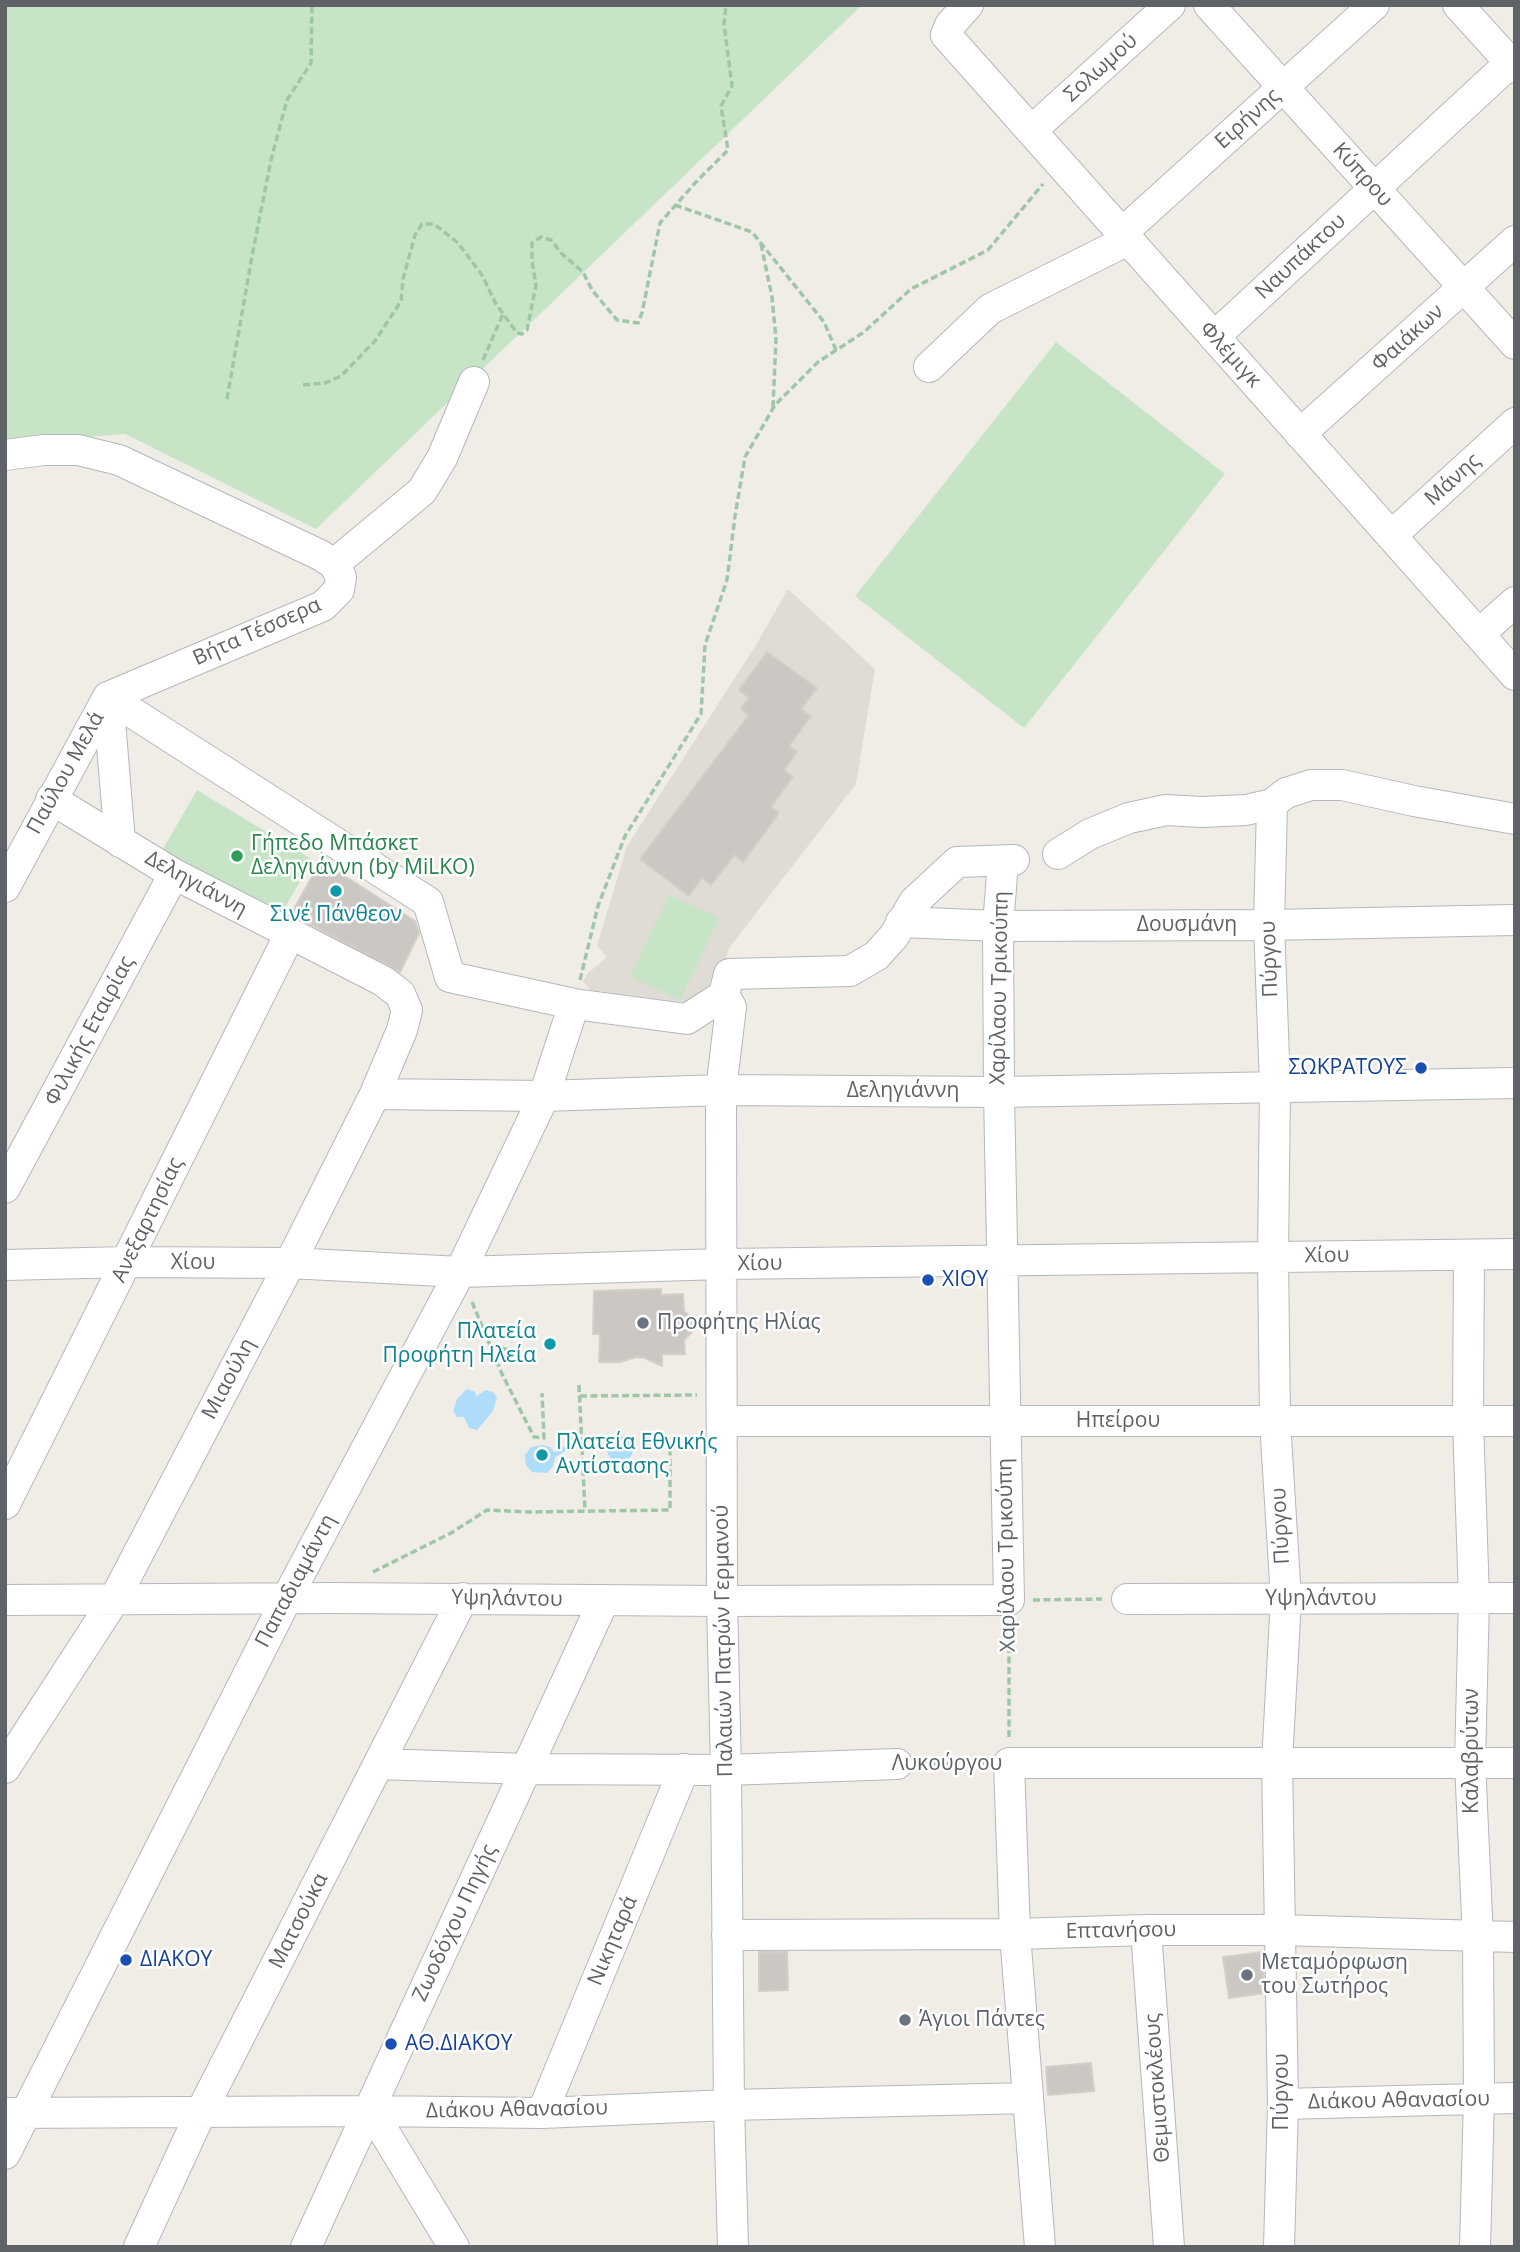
<!DOCTYPE html>
<html>
<head>
<meta charset="utf-8">
<style>
  body { margin:0 }
  #map { position:relative; width:1520px; height:2252px; overflow:hidden; background:#f0ede7; font-family:"Open Sans",sans-serif }
  canvas { display:block }
  .frame { position:absolute; inset:0; border:7px solid #5f6266; pointer-events:none }
</style>
</head>
<body>
<div id="map">
<canvas width="1520" height="2252"></canvas>
<div class="frame"></div>
</div>
<script>
const context = document.querySelector('canvas').getContext('2d');
context.lineJoin = 'round';
function fillPath(path, color) { context.fillStyle = color; context.fill(path, 'evenodd'); }
const shape = rows => new Path2D(rows.map(r => 'M' + r).join(''));
function trace(path, color, width, dash) { context.strokeStyle = color; context.lineWidth = width; context.lineCap = dash ? 'butt' : 'round'; context.setLineDash(dash || []); context.stroke(path); }
function drawText(font, color, halo, rows, align = 'center') {
  context.font = font + ' "Open Sans",sans-serif'; context.lineWidth = 5; context.setLineDash([]); context.textBaseline = 'middle'; context.strokeStyle = halo; context.fillStyle = color; for (const [text, x, y, turn = 0] of rows) {
    context.save(); context.translate(x, y); context.rotate((+turn || 0) * Math.PI / 180); context.textAlign = isNaN(turn) ? turn : align; if (halo) context.strokeText(text, 0, 0); context.fillText(text, 0, 0); context.restore();
  }
}
const education = shape([
  [788,589,875,669,856,784,729,948,722,974,690,1003,590,990,583,981,588,973,607,957,597,946,627,846,756,645]
]);
const green = shape([
  [5,5,862,5,316,529,125,434,5,443],
  [1056,342,1225,474,1024,728,855,596],
  [197,790,313,860,278,919,161,852],
  [669,895,719,918,680,1000,630,977]
]);
const water = shape([
  [467,1389,475,1392,476,1396,486,1390,493,1392,497,1397,493,1411,477,1430,469,1428,464,1417,457,1417,453,1411,457,1399],
  '607 1449a13 13 0 1 1 26 0a13 13 0 1 1-26 0Z',
  [573,1442,573,1447,555,1457,553,1466,547,1473,532,1472,526,1465,525,1455,531,1447,543,1445,550,1447,554,1452]
]);
const building = shape([
  [767,652,817,688,801,709,811,716,789,746,797,752,784,770,793,777,771,807,779,813,743,862,734,855,711,885,702,878,689,896,640,859,749,715,741,709,749,698,739,690,767,652],
  [321,861,415,921,419,933,400,972,291,914,321,861],
  [661,1289,661,1295,683,1294,684,1311,694,1320,693,1331,684,1340,685,1354,662,1354,662,1366,645,1358,636,1357,620,1362,599,1362,600,1334,593,1334,594,1291,661,1289],
  [759,1952,787,1952,788,1990,759,1991,759,1952],
  [1263,1952,1264,1993,1229,1998,1223,1957,1263,1952],
  [1091,2063,1094,2091,1048,2095,1046,2067,1091,2063]
]);
const path = shape([
  [675,205,752,232,824,322,836,350],
  [761,244,772,297,776,339,773,407],
  [483,360,503,314],
  [303,385,325,383,341,376,375,341,401,301,403,279,415,235,422,224,434,224,458,243,482,275,496,304,517,333,522,334,527,330,536,285,532,261,532,243,541,237,551,240,561,253,583,272,592,290,617,320,638,323,642,313,660,223,696,182,728,150,721,106,732,86,724,24,726,5],
  [227,399,252,256,271,160,287,100,311,63,312,5],
  [580,980,598,906,625,836,701,714,705,645,727,580,735,516,745,457,775,405,818,362,864,332,911,289,988,250,1043,184],
  [472,1302,502,1374,534,1437,544,1438,542,1393],
  [491,1346,509,1350],
  [579,1385,585,1511],
  [580,1396,697,1395],
  [373,1572,451,1533,487,1510,529,1512,670,1510,670,1443],
  [1033,1600,1102,1599],
  [1009,1737,1009,1625],
  [920,1764,986,1763]
]);
const minor = shape([
  [968,5,950,25,946,35,1515,675],
  [1209,5,1515,344],
  [1458,5,1515,68],
  [1031,131,1170,5],
  [1122,233,1374,5],
  [1214,337,1510,63],
  [929,367,990,309,1128,240],
  [1300,434,1515,241],
  [5,455,44,450,78,450,119,460,320,555,334,564,341,577,339,590,323,606,108,697],
  [1391,536,1515,423],
  [334,564,422,491,442,458,474,382],
  [1479,634,1515,602],
  [108,697,428,902,450,977,574,1004,687,1019,724,995,729,974,850,971,876,956,894,936,914,902,957,862,1014,860],
  [108,697,120,842],
  [1272,804,1269,925,1275,1086,1273,1257,1275,1421,1286,1599,1277,1762,1283,2104,1279,2247],
  [1058,854,1090,834,1129,818,1166,810,1202,812,1246,810,1272,804,1286,793,1311,785,1342,785,1414,801,1515,819],
  [5,887,108,697],
  [901,922,998,926,1269,925,1515,920],
  [724,995,731,1007,721,1090,722,1601,726,1770,729,2105,733,2247],
  [375,1094,544,1096,721,1090,999,1092,1515,1083],
  [5,1188,174,874],
  [1469,1255,1468,1421,1474,1598,1470,1763,1478,1938,1479,2098,1475,2247],
  [5,1265,127,1262,290,1263,460,1272,722,1264,1515,1254],
  [722,1421,1515,1421],
  [5,1504,290,934],
  [1127,1599,1515,1598],
  [5,1600,332,1598,722,1601,1009,1600,999,1092,998,926,1003,861],
  [379,1764,527,1769,726,1770,897,1764],
  [5,1768,114,1600,290,1263,375,1094,402,1030,407,1010,400,994,383,981,174,874,51,799],
  [1146,1930,1169,2247],
  [727,1935,1015,1934,1146,1930,1280,1930,1515,1937],
  [1283,2104,1515,2098],
  [368,2111,383,2130,454,2247],
  [9,2113,368,2111,542,2113,729,2105,1028,2098],
  [542,2113,684,1769],
  [5,2154,287,1598,460,1272,544,1096,574,1004],
  [139,2247,201,2112,463,1598],
  [306,2247,604,1600],
  [1040,2247,1015,1934,1009,1763,1515,1763]
]);
const markers = [
  [237,856,7,"#2e9e5b"],
  [336,891,7,"#0f9aa8"],
  [1421,1068,7,"#1a4fb4"],
  [928,1280,7,"#1a4fb4"],
  [643,1323,7,"#6b7280"],
  [550,1344,7,"#0f9aa8"],
  [542,1455,7,"#0f9aa8"],
  [126,1960,7,"#1a4fb4"],
  [1247,1975,7,"#6b7280"],
  [905,2020,7,"#6b7280"],
  [391,2044,7,"#1a4fb4"]
];
const streetNames = [
  ["Σολωμού",1101,68,-42],
  ["Ειρήνης",1248,119,-42],
  ["Κύπρου",1362,175,48],
  ["Ναυπάκτου",1301,257,-43],
  ["Φαιάκων",1408,338,-42],
  ["Φλέμιγκ",1230,355,48],
  ["Μάνης",1453,480,-42],
  ["Βήτα Τέσσερα",257,632,-24],
  ["Παύλου Μελά",66,773,-61],
  ["Δεληγιάννη",196,884,29],
  ["Δουσμάνη",1187,925],
  ["Πύργου",1270,959,-92],
  ["Χαρίλαου Τρικούπη",1000,988,-89],
  ["Φιλικής Εταιρίας",90,1031,-62],
  ["Δεληγιάννη",903,1091],
  ["Ανεξαρτησίας",148,1220,-64],
  ["Χίου",1327,1256,-1],
  ["Χίου",193,1263],
  ["Χίου",760,1264,-1],
  ["Μιαούλη",229,1379,-62],
  ["Ηπείρου",1118,1421],
  ["Πύργου",1281,1526,-93],
  ["Χαρίλαου Τρικούπη",1007,1555,-91],
  ["Παπαδιαμάντη",296,1581,-62],
  ["Υψηλάντου",507,1599,1],
  ["Υψηλάντου",1321,1599],
  ["Παλαιών Πατρών Γερμανού",724,1641,-91],
  ["Καλαβρύτων",1472,1751,-90],
  ["Λυκούργου",947,1764],
  ["Ματσούκα",299,1921,-63],
  ["Ζωοδόχου Πηγής",455,1923,-65],
  ["Επτανήσου",1121,1931,-1],
  ["Νικηταρά",613,1941,-67],
  ["Θεμιστοκλέους",1158,2088,-94],
  ["Πύργου",1282,2092,-90],
  ["Διάκου Αθανασίου",1399,2101,-1],
  ["Διάκου Αθανασίου",517,2110,-1]
];
const leisureNames = [
  ["Γήπεδο Μπάσκετ",251,844],
  ["Δεληγιάννη (by MiLKO)",251,868]
];
const cultureNames = [
  ["Σινέ Πάνθεον",336,915],
  ["Πλατεία",536,1332,"right"],
  ["Προφήτη Ηλεία",536,1356,"right"],
  ["Πλατεία Εθνικής",556,1443,"left"],
  ["Αντίστασης",556,1467,"left"]
];
const transitNames = [
  ["ΣΩΚΡΑΤΟΥΣ",1407,1068,"right"],
  ["ΧΙΟΥ",942,1280],
  ["ΔΙΑΚΟΥ",140,1960],
  ["ΑΘ.ΔΙΑΚΟΥ",405,2044]
];
const worshipNames = [
  ["Προφήτης Ηλίας",657,1323],
  ["Μεταμόρφωση",1261,1963],
  ["του Σωτήρος",1261,1987],
  ["Άγιοι Πάντες",919,2020]
];
fillPath(education, '#dfdcd5');
fillPath(green, '#c7e5c6');
fillPath(water, '#adddfa');
fillPath(building, '#cbc8c4');
trace(building, '#d4cfc6', 2);
trace(minor, '#b4b7bb', 32);
trace(path, '#a0c6a8', 3.5, [7, 3.5]);
trace(minor, '#fff', 30);
for (const [x, y, r, color] of markers) { const dot = new Path2D(); dot.arc(x, y, r, 0, 2 * Math.PI); context.fillStyle = color; context.fill(dot); trace(dot, '#fff', 2.5); }
drawText('21px', '#5f6266', '#fff', streetNames);
drawText('21px', '#27864d', '#fff', leisureNames, 'left');
drawText('21px', '#0d838f', '#fff', cultureNames);
drawText('21px', '#164399', '#fff', transitNames, 'left');
drawText('21px', '#5b616d', '#fff', worshipNames, 'left');
</script>
</body>
</html>
